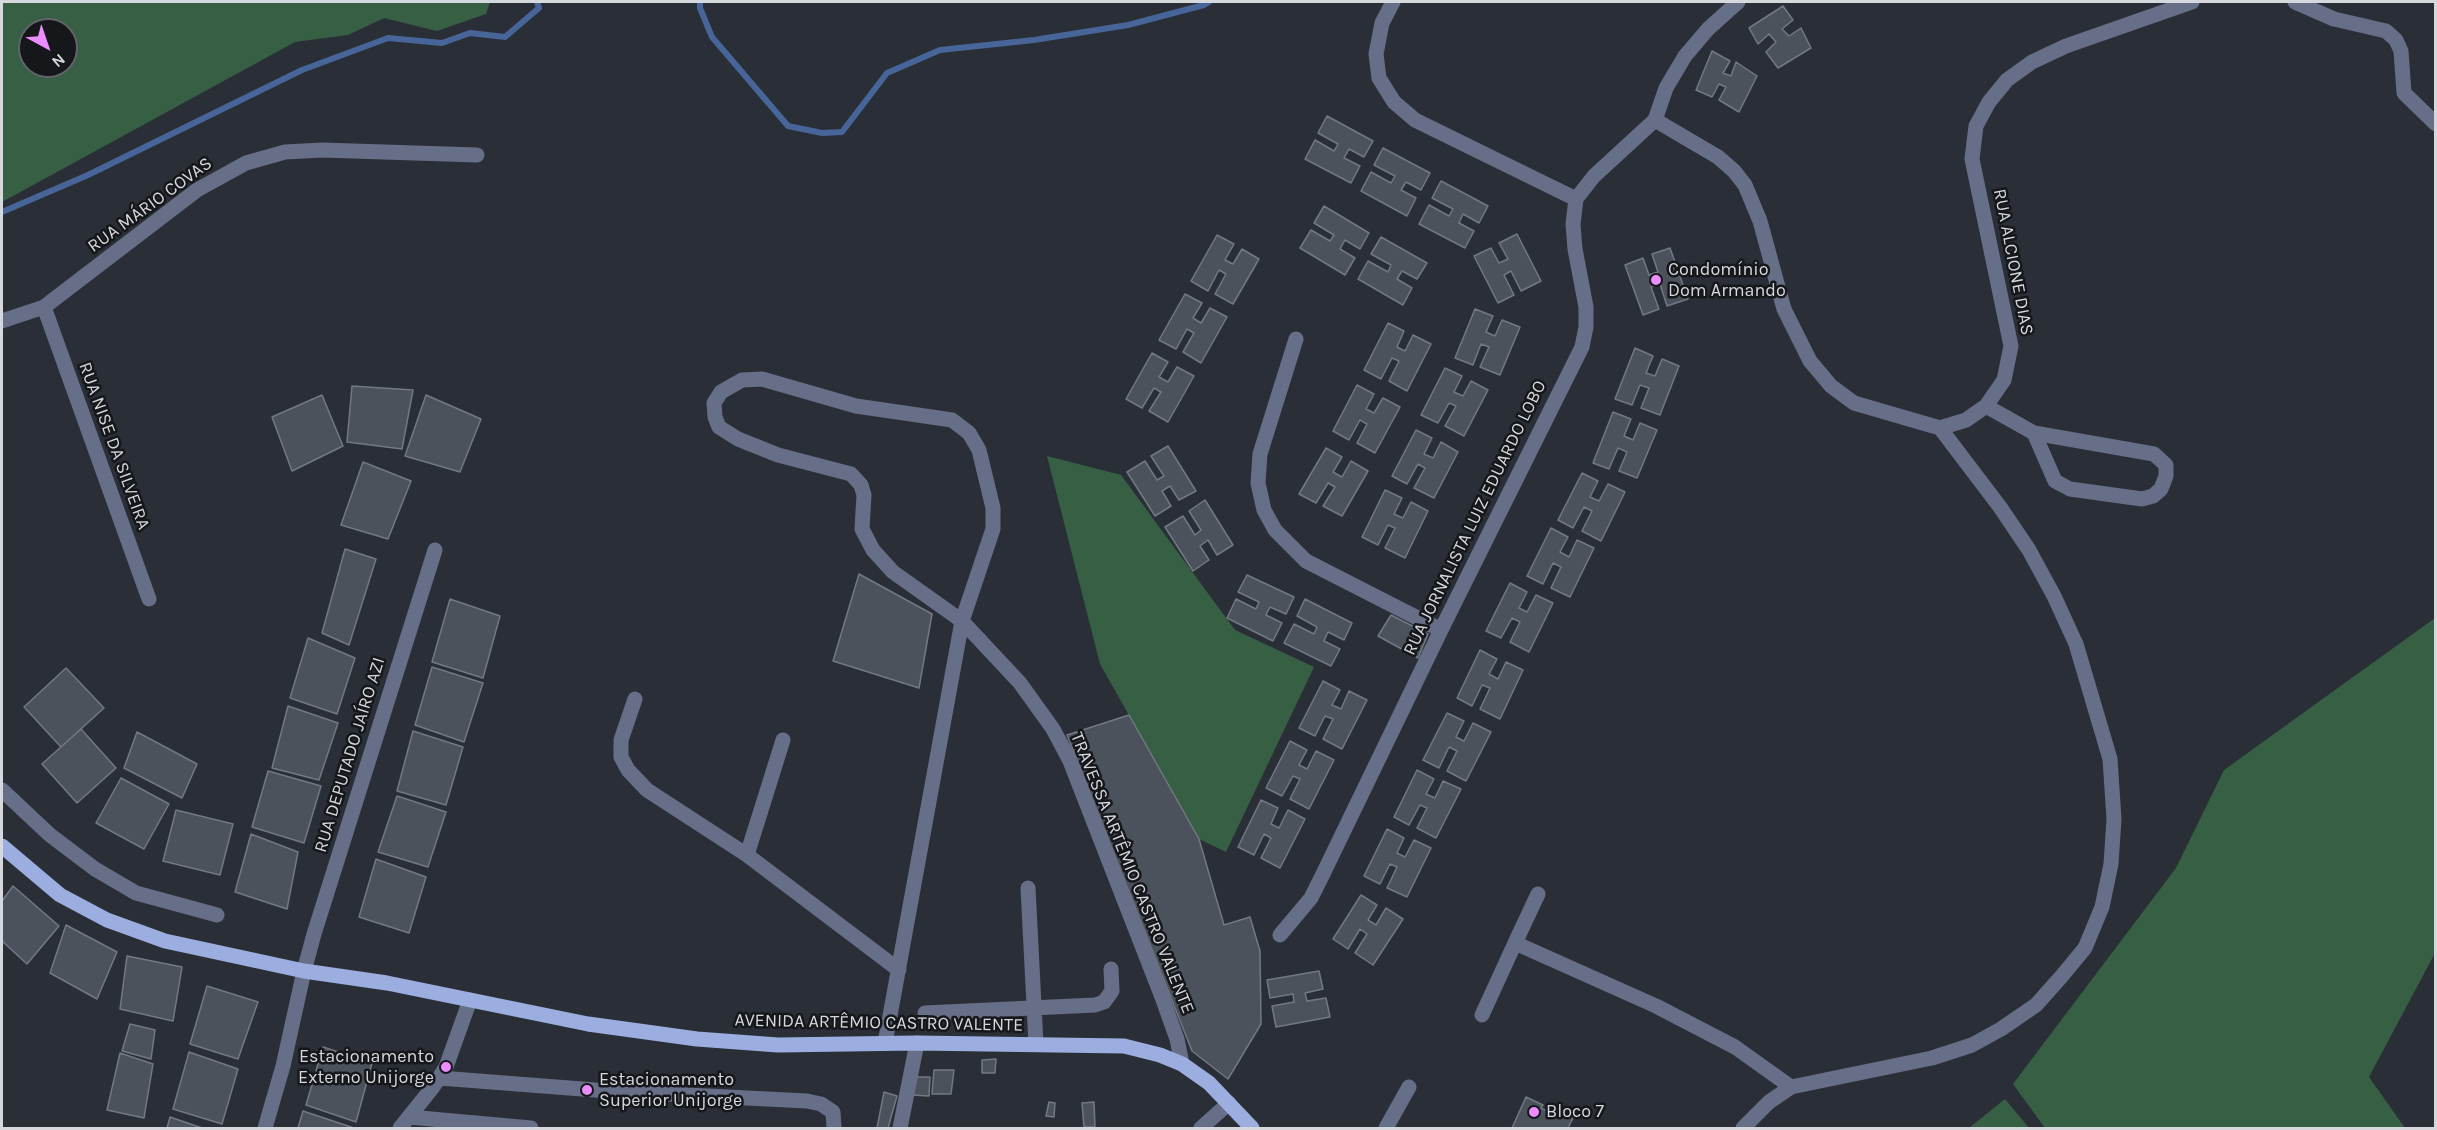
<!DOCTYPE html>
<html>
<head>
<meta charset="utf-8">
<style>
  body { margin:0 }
  #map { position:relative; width:2437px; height:1130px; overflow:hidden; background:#2a2f37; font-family:Karla,sans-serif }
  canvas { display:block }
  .frame { position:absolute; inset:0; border:3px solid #d5d8dd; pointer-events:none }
  .north { position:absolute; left:18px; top:18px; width:60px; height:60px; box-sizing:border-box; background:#15171b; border:2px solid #626469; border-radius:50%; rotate:140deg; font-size:16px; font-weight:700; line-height:24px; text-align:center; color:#d5d8dd }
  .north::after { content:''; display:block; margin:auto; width:21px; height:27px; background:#eb8dfc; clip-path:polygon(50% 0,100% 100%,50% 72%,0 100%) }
</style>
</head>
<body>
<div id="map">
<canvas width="2437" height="1130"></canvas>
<div class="frame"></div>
<div class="north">N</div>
</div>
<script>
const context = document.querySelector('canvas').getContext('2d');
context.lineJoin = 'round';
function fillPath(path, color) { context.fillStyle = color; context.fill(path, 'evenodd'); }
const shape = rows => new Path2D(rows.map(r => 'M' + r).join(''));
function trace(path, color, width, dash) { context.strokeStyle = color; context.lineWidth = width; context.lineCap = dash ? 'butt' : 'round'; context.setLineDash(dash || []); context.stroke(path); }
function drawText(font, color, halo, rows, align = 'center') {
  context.font = font + ' Karla,sans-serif'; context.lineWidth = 5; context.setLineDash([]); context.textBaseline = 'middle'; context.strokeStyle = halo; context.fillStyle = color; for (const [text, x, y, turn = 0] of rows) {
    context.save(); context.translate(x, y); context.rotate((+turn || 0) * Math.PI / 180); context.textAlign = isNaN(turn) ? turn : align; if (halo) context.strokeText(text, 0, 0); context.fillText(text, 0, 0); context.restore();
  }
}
const green = shape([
  [2,2,490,2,486,14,437,31,384,18,348,35,295,42,2,202],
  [30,30,66,30,66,66,30,66],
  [1047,456,1121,475,1235,630,1314,667,1226,852,1199,839,1100,664],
  [2435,618,2435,953,2369,1077,2405,1128,2045,1128,2013,1084,2176,868,2224,770],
  [2005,1099,2029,1128,1969,1128]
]);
const stream = shape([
  [700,2,700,8,712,37,788,126,822,133,842,132,887,73,940,50,1034,40,1128,25,1204,5,1209,2],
  [2,212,88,175,302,70,388,38,442,43,470,33,505,37,539,8,537,2]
]);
const building = shape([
  [1783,6,1793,20,1782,29,1789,36,1801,28,1811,48,1778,68,1766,52,1776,42,1769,34,1758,44,1749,28,1783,6],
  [1712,51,1730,61,1723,73,1731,76,1736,62,1757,76,1739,112,1719,100,1726,87,1719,84,1712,97,1696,90,1712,51],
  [1327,116,1373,141,1364,157,1349,149,1344,158,1360,166,1351,183,1305,159,1315,140,1334,151,1338,144,1318,133,1327,116],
  [1383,148,1430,173,1421,190,1406,182,1401,190,1416,198,1407,216,1361,191,1371,172,1391,183,1395,176,1374,165,1383,148],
  [1441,181,1488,206,1479,223,1463,214,1459,223,1474,231,1465,248,1419,224,1429,205,1449,216,1453,209,1432,198,1441,181],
  [1324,206,1369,233,1360,249,1345,240,1340,249,1355,258,1345,275,1300,248,1311,230,1330,241,1334,235,1314,223,1324,206],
  [1517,234,1541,281,1521,291,1511,271,1504,275,1514,295,1498,303,1474,256,1491,248,1499,263,1508,259,1499,243,1517,234],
  [1217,235,1234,244,1225,260,1233,264,1242,249,1259,259,1233,304,1215,294,1226,274,1219,270,1208,291,1191,281,1217,235],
  [1381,237,1427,263,1417,279,1402,271,1397,279,1412,288,1403,305,1358,279,1368,261,1388,272,1391,265,1371,254,1381,237],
  [1670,248,1688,299,1667,306,1660,284,1651,287,1659,309,1643,315,1625,265,1643,258,1649,275,1658,272,1652,254,1670,248],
  [1185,294,1202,303,1193,318,1201,323,1210,308,1227,317,1201,363,1183,352,1194,333,1187,329,1176,349,1159,340,1185,294],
  [1475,309,1493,316,1486,332,1495,336,1502,320,1520,327,1500,375,1480,367,1489,347,1481,344,1473,365,1455,358,1475,309],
  [1388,323,1404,331,1397,347,1405,351,1413,335,1431,344,1407,391,1389,381,1399,361,1392,358,1381,379,1364,370,1388,323],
  [1635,348,1653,356,1646,373,1655,376,1662,359,1679,366,1660,415,1641,408,1649,388,1640,385,1632,405,1615,399,1635,348],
  [1152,353,1168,362,1159,377,1168,382,1177,367,1194,376,1168,422,1149,411,1161,392,1154,388,1142,408,1126,399,1152,353],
  [1445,368,1462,376,1454,392,1463,396,1471,381,1488,390,1464,436,1445,426,1456,406,1449,403,1438,423,1421,415,1445,368],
  [1357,385,1374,394,1366,409,1374,413,1383,398,1400,407,1375,453,1357,443,1367,424,1360,420,1349,440,1333,431,1357,385],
  [352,386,413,390,402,449,347,442,352,386],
  [322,395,343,446,292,471,272,417,322,395],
  [426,395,481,419,460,472,405,456,426,395],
  [1613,412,1631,419,1624,436,1633,440,1640,423,1657,430,1637,478,1619,471,1627,452,1618,448,1609,469,1593,463,1613,412],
  [1416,430,1432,438,1424,454,1433,458,1441,442,1458,452,1434,498,1414,488,1425,468,1418,464,1407,484,1392,476,1416,430],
  [1168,446,1196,491,1179,500,1170,486,1162,491,1171,506,1155,516,1127,472,1145,461,1157,480,1164,476,1151,456,1168,446],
  [1326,448,1342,457,1333,472,1342,477,1351,461,1368,471,1342,516,1323,506,1335,487,1328,483,1316,503,1299,494,1326,448],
  [363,462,411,481,388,539,341,525,363,462],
  [1582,473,1598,481,1590,497,1599,501,1608,484,1625,492,1601,541,1582,531,1592,511,1584,507,1573,528,1558,520,1582,473],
  [1385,490,1402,498,1394,514,1403,518,1411,502,1428,511,1405,558,1385,548,1395,528,1388,525,1378,545,1362,537,1385,490],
  [1205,500,1233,545,1217,555,1208,540,1200,546,1209,560,1193,571,1165,527,1183,516,1195,535,1201,530,1189,511,1205,500],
  [1551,528,1568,537,1560,552,1569,557,1577,540,1594,548,1570,597,1551,588,1561,567,1553,563,1543,584,1527,576,1551,528],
  [345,549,376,559,349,645,322,633,345,549],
  [859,574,932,614,919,688,833,661,859,574],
  [1247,575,1294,597,1286,614,1270,607,1266,615,1282,623,1273,641,1227,618,1236,599,1256,609,1259,602,1238,592,1247,575],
  [1510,583,1527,592,1519,608,1527,612,1536,595,1553,603,1529,652,1510,642,1520,622,1512,618,1501,638,1486,631,1510,583],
  [450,599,500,616,483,678,432,662,450,599],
  [1305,599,1352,623,1344,640,1328,632,1324,641,1340,649,1331,666,1284,643,1294,624,1314,634,1317,627,1297,616,1305,599],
  [1391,615,1428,634,1418,658,1378,636,1391,615],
  [308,638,355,658,337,714,290,698,308,638],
  [1480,650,1497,659,1489,674,1498,679,1506,662,1523,670,1500,719,1480,709,1490,688,1482,685,1472,706,1457,698,1480,650],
  [432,667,483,683,464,742,415,725,432,667],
  [66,668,104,708,61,747,24,707,66,668],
  [1323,681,1340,690,1332,705,1341,709,1349,691,1367,700,1342,749,1323,739,1333,719,1325,716,1315,736,1299,728,1323,681],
  [288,706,338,723,319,780,272,768,288,706],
  [1447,713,1464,721,1456,737,1464,741,1473,723,1491,732,1466,781,1447,771,1457,751,1449,747,1439,768,1423,760,1447,713],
  [1129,715,1199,839,1224,925,1250,917,1260,951,1261,1024,1228,1079,1192,1051,1067,735,1129,715],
  [81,729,116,768,77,803,42,764,81,729],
  [413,731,463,747,446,805,397,791,413,731],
  [137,732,197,764,182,798,124,768,137,732],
  [1290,741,1307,750,1299,765,1307,769,1316,751,1334,760,1309,809,1290,799,1300,779,1293,776,1282,796,1266,788,1290,741],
  [1417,770,1434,779,1426,794,1435,798,1443,781,1461,789,1436,838,1417,828,1427,808,1420,805,1409,825,1394,817,1417,770],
  [268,771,321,786,304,843,252,827,268,771],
  [121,778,169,804,144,849,96,823,121,778],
  [397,796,446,812,428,867,378,852,397,796],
  [1261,800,1278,808,1271,824,1279,828,1288,810,1305,819,1280,868,1261,858,1271,838,1264,834,1254,855,1238,847,1261,800],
  [176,810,233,824,220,875,163,861,176,810],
  [1387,829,1404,838,1397,853,1405,857,1414,840,1431,848,1407,897,1387,888,1397,867,1390,864,1380,884,1364,876,1387,829],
  [251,834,298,852,287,909,235,892,251,834],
  [376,859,426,877,409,933,359,917,376,859],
  [13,886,59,926,27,964,2,941,2,901,13,886],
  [1361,895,1377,905,1368,920,1376,925,1386,908,1403,919,1373,965,1355,953,1367,934,1360,929,1348,949,1333,939,1361,895],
  [66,925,117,952,97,999,50,973,66,925],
  [127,956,182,967,173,1021,120,1009,127,956],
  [1319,971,1323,989,1305,993,1307,1001,1326,998,1330,1017,1276,1027,1272,1006,1294,1002,1293,994,1270,998,1267,980,1319,971],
  [207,986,258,1002,238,1059,190,1044,207,986],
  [130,1024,155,1030,151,1059,122,1051,130,1024],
  [323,1047,372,1063,356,1122,306,1105,323,1047],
  [189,1052,238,1069,222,1124,173,1109,189,1052],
  [120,1053,153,1064,144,1118,107,1110,120,1053],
  [996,1059,995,1073,982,1073,982,1060,996,1059],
  [934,1070,954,1070,951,1094,932,1094,934,1070],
  [913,1077,930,1077,929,1096,912,1095,913,1077],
  [884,1092,897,1096,888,1128,877,1128,884,1092],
  [1526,1097,1543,1105,1541,1108,1553,1114,1555,1110,1573,1118,1568,1128,1512,1128,1526,1097],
  [1049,1102,1055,1103,1054,1117,1046,1116,1049,1102],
  [1094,1102,1095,1127,1084,1127,1082,1103,1094,1102],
  [303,1111,354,1128,298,1128,303,1111],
  [170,1117,202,1128,167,1128,170,1117]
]);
const minor = shape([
  [1393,2,1382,23,1376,54,1379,78,1394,102,1415,120,1576,199],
  [2295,2,2334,19,2386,31,2396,40,2401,51,2404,93,2436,124],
  [1655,120,1718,157,1734,171,1745,185,1760,221,1784,309,1810,361,1831,386,1854,403,1940,428,1966,420,1986,406,2004,380,2011,346,1972,159,1976,126,1989,102,2007,80,2032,62,2066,46,2192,2],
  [44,307,149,599],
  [2,321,44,307,197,190,246,163,285,152,322,150,477,155],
  [1296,339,1260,454,1258,483,1264,510,1275,530,1306,561,1441,630],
  [1986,406,2034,433,2154,454,2166,465,2166,476,2161,489,2153,496,2142,499,2070,489,2055,481,2034,433],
  [635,699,621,740,621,757,628,770,647,790,747,855,899,970],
  [2,790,50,835,95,869,136,893,217,915],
  [747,855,783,740],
  [1028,888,1036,1044],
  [1280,935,1311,898,1323,874,1441,630,1582,347,1586,327,1586,307,1575,249,1573,224,1576,199,1594,176,1655,120,1666,88,1685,56,1708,29,1738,2],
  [1515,943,1538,894],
  [925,1013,1095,1005,1104,1002,1112,991,1111,969],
  [1482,1015,1515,943,1656,1006,1735,1047,1791,1087],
  [885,1043,962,621,993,529,993,508,979,450,969,433,952,420,856,406,762,379,742,380,721,392,714,403,715,417,719,427,738,439,778,455,851,474,861,485,864,495,862,529,873,550,893,572,962,621,1020,683,1053,729,1070,761,1162,997,1177,1039,1182,1064],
  [440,1078,608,1091,807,1101,821,1104,833,1112,834,1128],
  [409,1117,531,1128],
  [265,1128,283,1066,304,971,314,934,435,550],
  [400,1128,433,1087,446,1067,470,1000],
  [900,1128,917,1043],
  [1201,1128,1229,1103],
  [1386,1128,1409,1087],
  [1743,1128,1769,1102,1791,1087,1932,1058,1972,1045,2001,1029,2036,1005,2061,977,2085,948,2102,907,2111,864,2114,819,2110,759,2076,644,2054,596,2029,550,2000,507,1940,428]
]);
const major = shape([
  [2,846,60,895,107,920,165,941,304,971,387,983,588,1024,697,1039,778,1045,917,1043,1124,1046,1160,1055,1182,1064,1209,1083,1252,1128]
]);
const markers = [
  [1656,280,6,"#eb8dfc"],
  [446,1067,6,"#eb8dfc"],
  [587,1090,6,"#eb8dfc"],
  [1534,1112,6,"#eb8dfc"]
];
const streetNames = [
  ["RUA MÁRIO COVAS",150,205,-36],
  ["RUA ALCIONE DIAS",2013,262,79],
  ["RUA NISE DA SILVEIRA",114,446,70],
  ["RUA JORNALISTA LUIZ EDUARDO LOBO",1475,518,-64],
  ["RUA DEPUTADO JAÍRO AZI",350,755,-73],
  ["TRAVESSA ARTÊMIO CASTRO VALENTE",1132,873,68],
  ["AVENIDA ARTÊMIO CASTRO VALENTE",879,1023,1]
];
const poiNames = [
  ["Condomínio",1668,270],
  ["Dom Armando",1668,291],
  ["Estacionamento",434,1057,"right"],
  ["Externo Unijorge",434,1078,"right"],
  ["Estacionamento",599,1080],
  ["Superior Unijorge",599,1101],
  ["Bloco 7",1546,1112]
];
fillPath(green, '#375f44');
trace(stream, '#476598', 6);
fillPath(building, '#4c525b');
trace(building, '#727982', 1.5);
trace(minor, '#666f87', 15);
trace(major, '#9caee0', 15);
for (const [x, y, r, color] of markers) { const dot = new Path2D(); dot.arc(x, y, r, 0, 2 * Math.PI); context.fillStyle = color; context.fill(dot); trace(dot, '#15171b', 2); }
drawText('18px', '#d5d8dd', '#15171b', streetNames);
drawText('18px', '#d5d8dd', '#15171b', poiNames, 'left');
</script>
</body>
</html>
